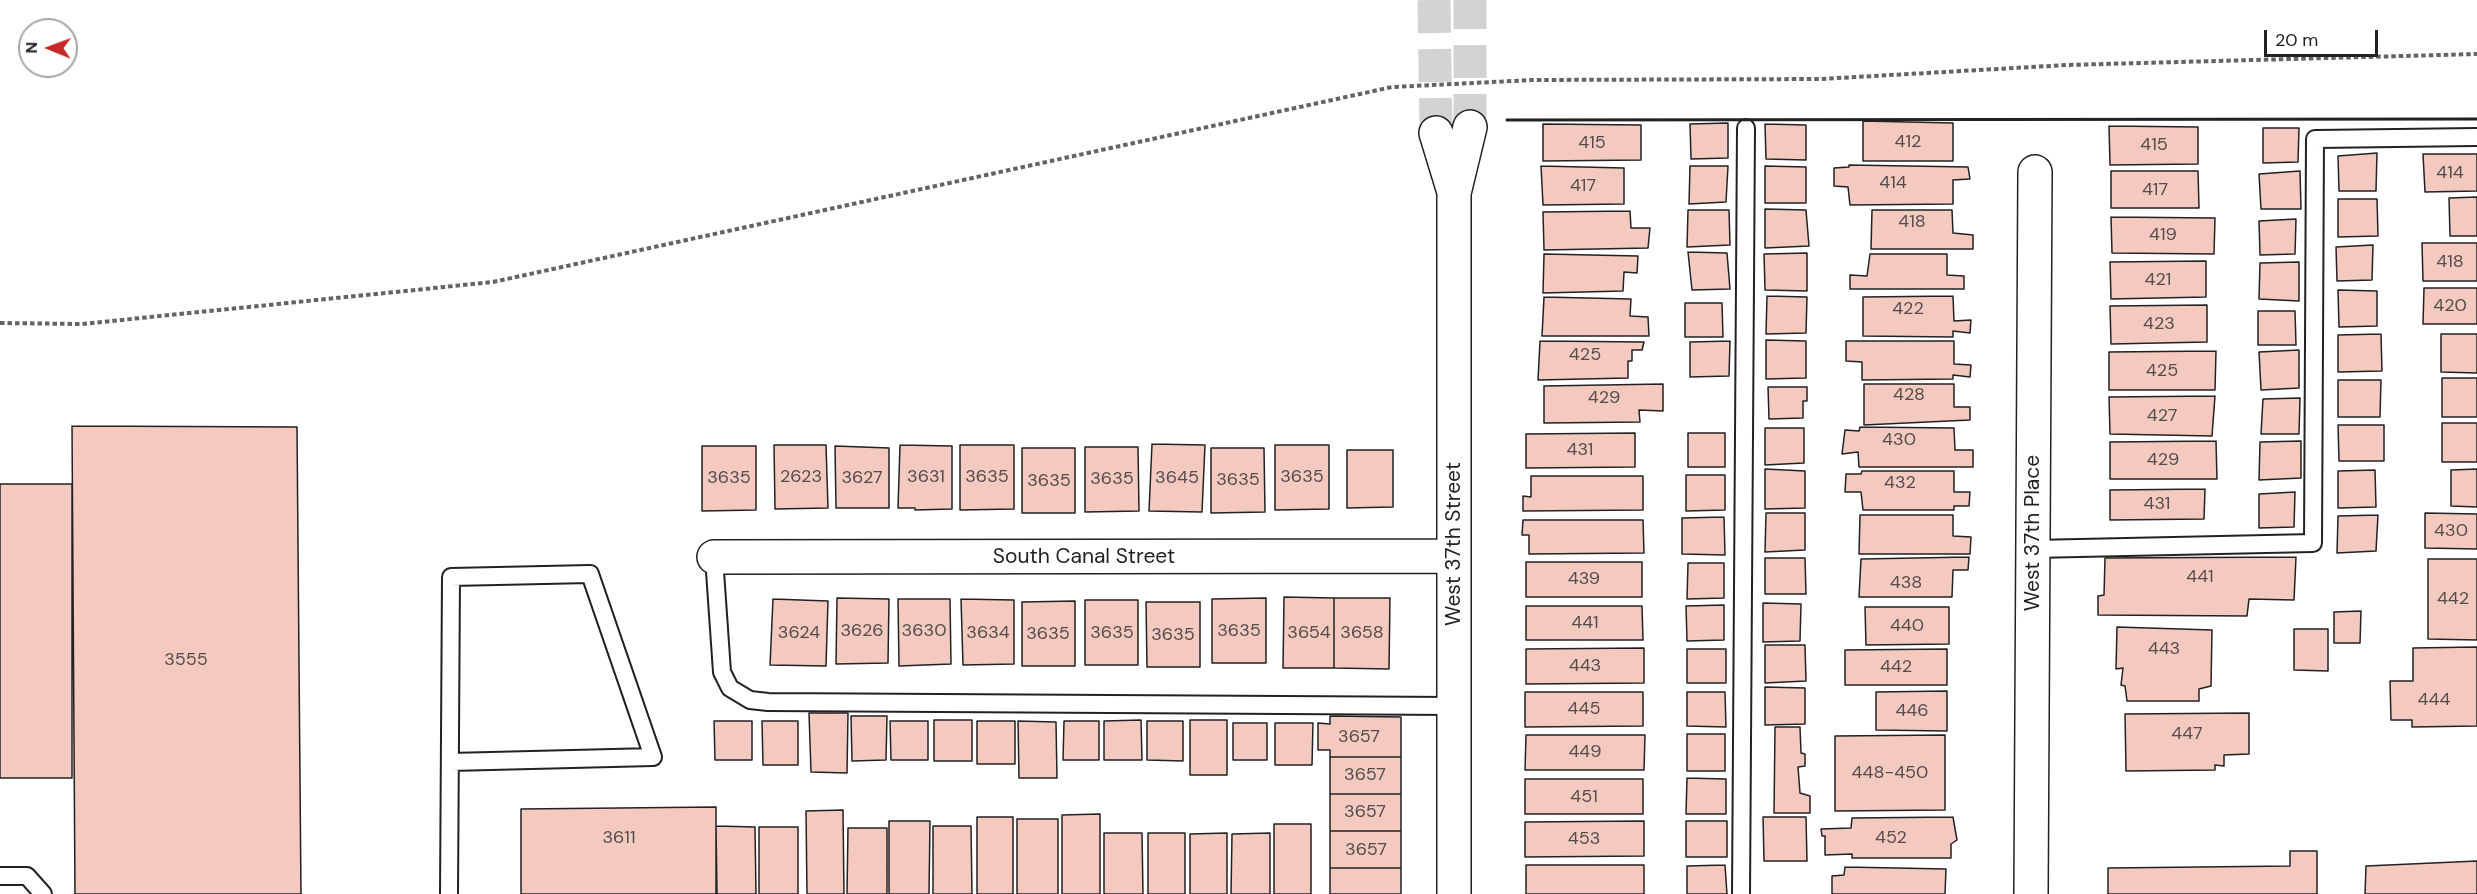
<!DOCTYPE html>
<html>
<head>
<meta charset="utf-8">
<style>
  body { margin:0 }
  #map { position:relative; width:2477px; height:894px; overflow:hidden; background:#fff; font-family:"DM Sans",sans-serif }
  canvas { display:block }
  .north { position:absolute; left:18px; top:18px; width:60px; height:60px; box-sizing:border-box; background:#fff; border:2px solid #a7a7a7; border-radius:50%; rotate:271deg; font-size:16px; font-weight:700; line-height:24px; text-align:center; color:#222 }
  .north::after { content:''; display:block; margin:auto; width:21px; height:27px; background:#c62828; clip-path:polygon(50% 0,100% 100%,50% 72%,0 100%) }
  .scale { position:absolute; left:2264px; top:30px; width:114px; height:27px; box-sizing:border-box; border:3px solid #222; border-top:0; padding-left:8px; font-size:18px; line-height:21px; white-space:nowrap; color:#222; -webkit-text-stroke:4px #fff; paint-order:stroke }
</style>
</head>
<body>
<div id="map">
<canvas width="2477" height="894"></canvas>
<div class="north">N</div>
<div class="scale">20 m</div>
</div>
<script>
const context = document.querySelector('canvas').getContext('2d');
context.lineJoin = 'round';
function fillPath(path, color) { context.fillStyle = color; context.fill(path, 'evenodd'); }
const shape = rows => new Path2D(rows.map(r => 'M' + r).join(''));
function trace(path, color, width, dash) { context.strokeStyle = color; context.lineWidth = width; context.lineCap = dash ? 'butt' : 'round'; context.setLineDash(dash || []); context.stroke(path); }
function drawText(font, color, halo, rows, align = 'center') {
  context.font = font + ' "DM Sans",sans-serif'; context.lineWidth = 4.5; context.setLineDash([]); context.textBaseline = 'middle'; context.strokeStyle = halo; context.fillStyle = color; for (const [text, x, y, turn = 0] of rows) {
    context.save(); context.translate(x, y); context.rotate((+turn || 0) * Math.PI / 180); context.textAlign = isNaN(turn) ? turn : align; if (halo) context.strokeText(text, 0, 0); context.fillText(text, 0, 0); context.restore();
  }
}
const building = shape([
  [1863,121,1953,123,1953,161,1863,161,1863,121],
  [1728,123,1728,158,1691,159,1690,124,1728,123],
  [1543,124,1641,125,1641,160,1543,161,1543,124],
  [1765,124,1806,125,1806,160,1766,159,1765,124],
  [2109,126,2198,127,2198,164,2110,165,2109,126],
  [2263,128,2299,128,2298,162,2263,163,2263,128],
  [2377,153,2376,191,2339,191,2338,156,2377,153],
  [2423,154,2477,154,2477,191,2425,192,2423,154],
  [1849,165,1968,167,1970,179,1953,180,1953,204,1850,205,1848,187,1834,186,1834,168,1849,167,1849,165],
  [1541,166,1624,168,1624,204,1543,205,1541,166],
  [1690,166,1728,166,1726,202,1689,204,1690,166],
  [1765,166,1806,167,1806,203,1765,203,1765,166],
  [2111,171,2198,171,2199,208,2111,208,2111,171],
  [2300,171,2301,209,2261,209,2259,174,2300,171],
  [2477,197,2477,236,2450,236,2449,198,2477,197],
  [2338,199,2377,199,2378,236,2338,237,2338,199],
  [1765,209,1806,210,1809,246,1765,248,1765,209],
  [1688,210,1729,210,1730,245,1687,247,1688,210],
  [1872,210,1952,210,1953,233,1973,235,1973,249,1871,249,1872,210],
  [1630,211,1631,228,1650,228,1648,248,1544,250,1543,212,1630,211],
  [2111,217,2215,218,2214,254,2112,253,2111,217],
  [2296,219,2295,254,2260,255,2259,221,2296,219],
  [2422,243,2477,243,2477,281,2423,281,2422,243],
  [2373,245,2372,280,2337,281,2336,247,2373,245],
  [1688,252,1727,253,1730,289,1692,290,1688,252],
  [1807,253,1807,291,1765,290,1764,254,1807,253],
  [1544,254,1638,256,1637,273,1624,272,1623,291,1543,293,1544,254],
  [1870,254,1947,254,1947,275,1964,276,1964,289,1850,289,1850,275,1867,276,1870,254],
  [2206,261,2206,297,2111,299,2110,262,2206,261],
  [2299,262,2299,301,2259,299,2260,263,2299,262],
  [2424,288,2477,288,2477,324,2423,324,2424,288],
  [2338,290,2377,291,2377,326,2339,327,2338,290],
  [1767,296,1807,297,1806,333,1766,334,1767,296],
  [1953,296,1954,321,1971,320,1970,333,1953,331,1953,337,1863,336,1863,297,1953,296],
  [1544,297,1631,299,1630,316,1648,317,1649,336,1542,336,1544,297],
  [1685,303,1722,303,1723,337,1685,337,1685,303],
  [2207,305,2207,342,2111,344,2110,306,2207,305],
  [2258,311,2295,311,2296,345,2258,345,2258,311],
  [2381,334,2382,371,2338,372,2338,335,2381,334],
  [2441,334,2477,334,2477,373,2441,372,2441,334],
  [1766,340,1806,341,1806,378,1766,379,1766,340],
  [1540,341,1644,342,1642,350,1632,350,1632,361,1628,361,1628,378,1538,380,1540,341],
  [1730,341,1729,376,1690,377,1690,342,1730,341],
  [1846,341,1954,341,1954,364,1971,365,1970,377,1953,375,1953,379,1862,380,1862,362,1846,361,1846,341],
  [2299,350,2299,388,2261,390,2259,352,2299,350],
  [2216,351,2215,390,2109,390,2109,352,2216,351],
  [2442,378,2477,378,2477,417,2442,417,2442,378],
  [2338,380,2381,380,2380,417,2338,417,2338,380],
  [1663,384,1663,411,1639,410,1640,422,1544,423,1544,386,1663,384],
  [1864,384,1954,384,1954,407,1970,407,1970,420,1864,425,1864,384],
  [1768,387,1807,387,1807,401,1803,401,1803,418,1769,419,1768,387],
  [2215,396,2212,436,2110,434,2109,397,2215,396],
  [2300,398,2299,434,2261,434,2263,399,2300,398],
  [2442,423,2477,423,2477,462,2442,462,2442,423],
  [2338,425,2384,425,2384,461,2339,461,2338,425],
  [72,426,297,427,301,894,75,894,72,426],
  [1860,427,1954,428,1955,450,1973,450,1973,467,1859,467,1858,452,1842,454,1845,430,1859,431,1860,427],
  [1765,428,1804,428,1804,463,1765,465,1765,428],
  [1635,433,1635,467,1526,468,1526,434,1635,433],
  [1688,433,1725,433,1725,467,1688,467,1688,433],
  [2216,441,2217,479,2110,479,2110,442,2216,441],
  [2301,441,2301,478,2259,480,2260,442,2301,441],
  [1152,444,1205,445,1202,512,1149,511,1152,444],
  [774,445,826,445,828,508,775,509,774,445],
  [900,445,952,446,952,509,915,510,915,508,898,508,900,445],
  [960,445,1014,445,1014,509,960,510,960,445],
  [1275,445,1329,445,1329,509,1275,510,1275,445],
  [702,446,756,446,756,510,702,511,702,446],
  [835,446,889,448,889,508,836,508,835,446],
  [1085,447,1138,447,1139,511,1085,512,1085,447],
  [1022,448,1075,448,1075,513,1022,513,1022,448],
  [1211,448,1264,448,1265,512,1211,513,1211,448],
  [1347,450,1393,450,1393,507,1347,508,1347,450],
  [1765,469,1805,471,1805,508,1765,509,1765,469],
  [2477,469,2477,507,2451,506,2451,470,2477,469],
  [2375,470,2376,507,2338,508,2338,471,2375,470],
  [1862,471,1954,471,1954,492,1970,492,1969,506,1954,506,1954,510,1863,510,1861,492,1845,492,1846,474,1861,474,1862,471],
  [1686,475,1725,475,1725,510,1686,511,1686,475],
  [1531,476,1643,476,1643,510,1523,511,1523,496,1531,497,1531,476],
  [0,484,72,484,72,778,0,778,0,484],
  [2205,489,2204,519,2110,520,2110,490,2205,489],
  [2295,492,2294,527,2259,528,2259,494,2295,492],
  [1766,513,1805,513,1805,550,1765,552,1766,513],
  [2425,513,2477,514,2477,549,2425,548,2425,513],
  [1860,515,1953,515,1953,536,1971,537,1970,554,1859,554,1860,515],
  [2378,515,2376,551,2337,553,2338,516,2378,515],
  [1724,517,1725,555,1682,554,1682,518,1724,517],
  [1523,520,1643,520,1644,553,1529,554,1529,535,1522,535,1523,520],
  [1969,557,1968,570,1953,570,1952,597,1859,597,1861,559,1969,557],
  [2296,557,2294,600,2249,599,2247,616,2098,615,2098,596,2104,595,2105,558,2296,557],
  [1765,558,1805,558,1806,594,1765,594,1765,558],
  [2428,559,2477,559,2477,640,2428,639,2428,559],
  [1526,562,1642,562,1642,597,1526,597,1526,562],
  [1688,563,1724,563,1724,598,1687,599,1688,563],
  [1284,597,1334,598,1334,668,1283,668,1284,597],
  [837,598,889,599,888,663,836,664,837,598],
  [1266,598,1266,663,1212,663,1212,599,1266,598],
  [1334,598,1390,598,1389,669,1334,668,1334,598],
  [773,599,828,601,826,666,770,665,773,599],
  [898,599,950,599,951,664,899,666,898,599],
  [961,599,1014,600,1014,664,963,665,961,599],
  [1085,600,1138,600,1138,665,1085,665,1085,600],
  [1075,601,1075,666,1022,666,1022,602,1075,601],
  [1146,602,1200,602,1200,667,1147,667,1146,602],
  [1763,603,1801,604,1800,641,1763,642,1763,603],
  [1724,605,1724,640,1687,641,1686,606,1724,605],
  [1526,606,1642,606,1643,640,1526,640,1526,606],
  [1865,607,1949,607,1949,644,1866,645,1865,607],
  [2361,611,2360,643,2334,643,2334,612,2361,611],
  [2117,627,2212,630,2211,686,2199,689,2199,701,2127,701,2125,686,2121,685,2123,668,2116,669,2117,627],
  [2294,629,2328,629,2328,671,2294,670,2294,629],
  [1765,645,1805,645,1806,681,1765,683,1765,645],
  [2477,647,2477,726,2412,727,2412,720,2391,720,2390,681,2413,681,2413,648,2477,647],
  [1644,648,1644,683,1526,684,1526,649,1644,648],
  [1687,649,1726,649,1726,683,1687,683,1687,649],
  [1947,649,1947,685,1845,685,1845,650,1947,649],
  [1765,687,1805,688,1805,724,1765,725,1765,687],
  [1947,691,1947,731,1876,730,1876,692,1947,691],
  [1525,692,1643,692,1643,726,1525,727,1525,692],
  [1687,692,1725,692,1726,727,1687,726,1687,692],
  [809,713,848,713,847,773,811,772,809,713],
  [2249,713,2249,754,2224,755,2224,766,2215,765,2215,770,2126,771,2125,714,2249,713],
  [851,716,887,716,886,760,852,761,851,716],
  [1330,716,1401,717,1401,757,1330,757,1330,750,1318,750,1318,723,1330,724,1330,716],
  [934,720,972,720,972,761,934,761,934,720],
  [1141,720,1142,760,1104,760,1104,721,1141,720],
  [1190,720,1227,720,1227,775,1190,775,1190,720],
  [714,721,752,721,752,760,715,760,714,721],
  [762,721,798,721,798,765,763,765,762,721],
  [890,721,928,721,928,760,891,760,890,721],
  [977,721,1015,721,1015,764,977,764,977,721],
  [1018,721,1056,722,1057,778,1019,778,1018,721],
  [1064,721,1099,721,1099,760,1063,760,1064,721],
  [1147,721,1183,721,1183,761,1147,760,1147,721],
  [1233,723,1267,723,1267,760,1233,760,1233,723],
  [1275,723,1313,723,1312,765,1275,765,1275,723],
  [1775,727,1800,727,1801,753,1805,754,1805,766,1798,767,1800,793,1810,796,1810,813,1774,813,1775,727],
  [1687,734,1725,734,1725,771,1687,771,1687,734],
  [1526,735,1645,735,1644,770,1525,770,1526,735],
  [1945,735,1945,810,1835,811,1835,736,1945,735],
  [1330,757,1401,757,1401,794,1330,794,1330,757],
  [1687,778,1726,779,1726,814,1686,814,1687,778],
  [1525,779,1643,779,1643,814,1525,814,1525,779],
  [1330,794,1401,794,1401,831,1330,831,1330,794],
  [716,807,716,894,521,894,521,809,716,807],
  [843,810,844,894,807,894,806,811,843,810],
  [1100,814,1100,894,1062,894,1062,815,1100,814],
  [977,817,1013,817,1013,894,977,894,977,817],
  [1763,817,1806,817,1807,861,1764,861,1763,817],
  [1953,817,1957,840,1951,844,1951,858,1852,858,1852,854,1825,855,1825,836,1822,836,1821,829,1851,828,1852,818,1953,817],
  [1017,819,1058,819,1058,894,1017,894,1017,819],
  [889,821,930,821,929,894,889,894,889,821],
  [1644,821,1644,856,1525,857,1525,822,1644,821],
  [1686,821,1727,821,1727,857,1686,857,1686,821],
  [1274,824,1311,824,1311,894,1274,894,1274,824],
  [716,826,755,827,756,894,717,894,716,826],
  [933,826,971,826,972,894,933,894,933,826],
  [759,827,798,827,798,894,759,894,759,827],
  [848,828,887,828,887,894,847,894,848,828],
  [1330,831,1401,831,1401,868,1330,868,1330,831],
  [1104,833,1142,833,1143,894,1104,894,1104,833],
  [1148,833,1185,833,1185,894,1148,894,1148,833],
  [1227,833,1227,894,1190,894,1190,834,1227,833],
  [1270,833,1270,894,1231,894,1232,834,1270,833],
  [2290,851,2317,851,2317,894,2108,894,2108,868,2290,866,2290,851],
  [2477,861,2477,894,2365,894,2366,866,2477,861],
  [1526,865,1644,865,1644,894,1526,894,1526,865],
  [1725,865,1727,894,1687,894,1687,866,1725,865],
  [1845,867,1946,869,1945,894,1832,894,1832,876,1844,875,1845,867],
  [1330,868,1401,868,1401,894,1330,894,1330,868]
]);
const minorTunnel = shape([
  [1434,0,1436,133],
  [1470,127,1470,0]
]);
const path = shape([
  [0,323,82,324,493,282,1392,87,1532,80,1821,79,2067,65,2477,54]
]);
const service = shape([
  [2033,549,2313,543,2315,139,2477,137],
  [714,557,722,672,730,688,750,700,768,702,1454,706],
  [0,876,27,876,43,894],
  [449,894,451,577,590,574,653,757,450,762],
  [1741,894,1746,128]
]);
const minor = shape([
  [1436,133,1454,192],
  [714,557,1454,556],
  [1454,894,1454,193,1470,127],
  [2031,894,2035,172]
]);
const wall = shape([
  [1507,120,2477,119]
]);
const numberNames = [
  ["412",1908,142],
  ["415",1592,143],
  ["415",2154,145],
  ["414",2450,173],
  ["414",1893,183],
  ["417",1583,186],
  ["417",2155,190],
  ["418",1912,222],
  ["419",2163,235],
  ["418",2450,262],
  ["421",2158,280],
  ["420",2450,306],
  ["422",1908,309],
  ["423",2159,324],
  ["425",1585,355],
  ["425",2162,371],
  ["428",1909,395],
  ["429",1604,398],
  ["427",2162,416],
  ["430",1899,440],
  ["431",1580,450],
  ["429",2163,460],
  ["2623",801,477],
  ["3631",926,477],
  ["3635",987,477],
  ["3635",1302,477],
  ["3635",729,478],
  ["3627",862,478],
  ["3645",1177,478],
  ["3635",1112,479],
  ["3635",1238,480],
  ["3635",1049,481],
  ["432",1900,483],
  ["431",2157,504],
  ["430",2451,531],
  ["441",2200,577],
  ["439",1584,579],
  ["438",1906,583],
  ["442",2453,599],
  ["441",1585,623],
  ["440",1907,626],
  ["3626",862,631],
  ["3630",924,631],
  ["3635",1239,631],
  ["3624",799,633],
  ["3634",988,633],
  ["3635",1112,633],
  ["3654",1309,633],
  ["3658",1362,633],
  ["3635",1048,634],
  ["3635",1173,635],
  ["443",2164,649],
  ["3555",186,660],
  ["443",1585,666],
  ["442",1896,667],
  ["444",2434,700],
  ["445",1584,709],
  ["446",1912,711],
  ["447",2187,734],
  ["3657",1359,737],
  ["449",1585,752],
  ["448-450",1890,773],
  ["3657",1365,775],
  ["451",1584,797],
  ["3657",1365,812],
  ["3611",619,838],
  ["452",1891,838],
  ["453",1584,839],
  ["3657",1366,850]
];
const streetNames = [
  ["West 37th Place",2033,533,-90],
  ["West 37th Street",1454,544,-90],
  ["South Canal Street",1084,557]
];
fillPath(building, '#f3c9c0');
trace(building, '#222', 1.5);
trace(minorTunnel, '#d3d3d3', 33, [33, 16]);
trace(service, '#222', 20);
trace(minor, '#222', 36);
trace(path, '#646464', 4, [4.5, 3]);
trace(service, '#fff', 16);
trace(minor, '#fff', 33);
trace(wall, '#222', 3);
drawText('18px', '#564c4a', null, numberNames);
drawText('21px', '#222', '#fff', streetNames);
</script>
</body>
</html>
